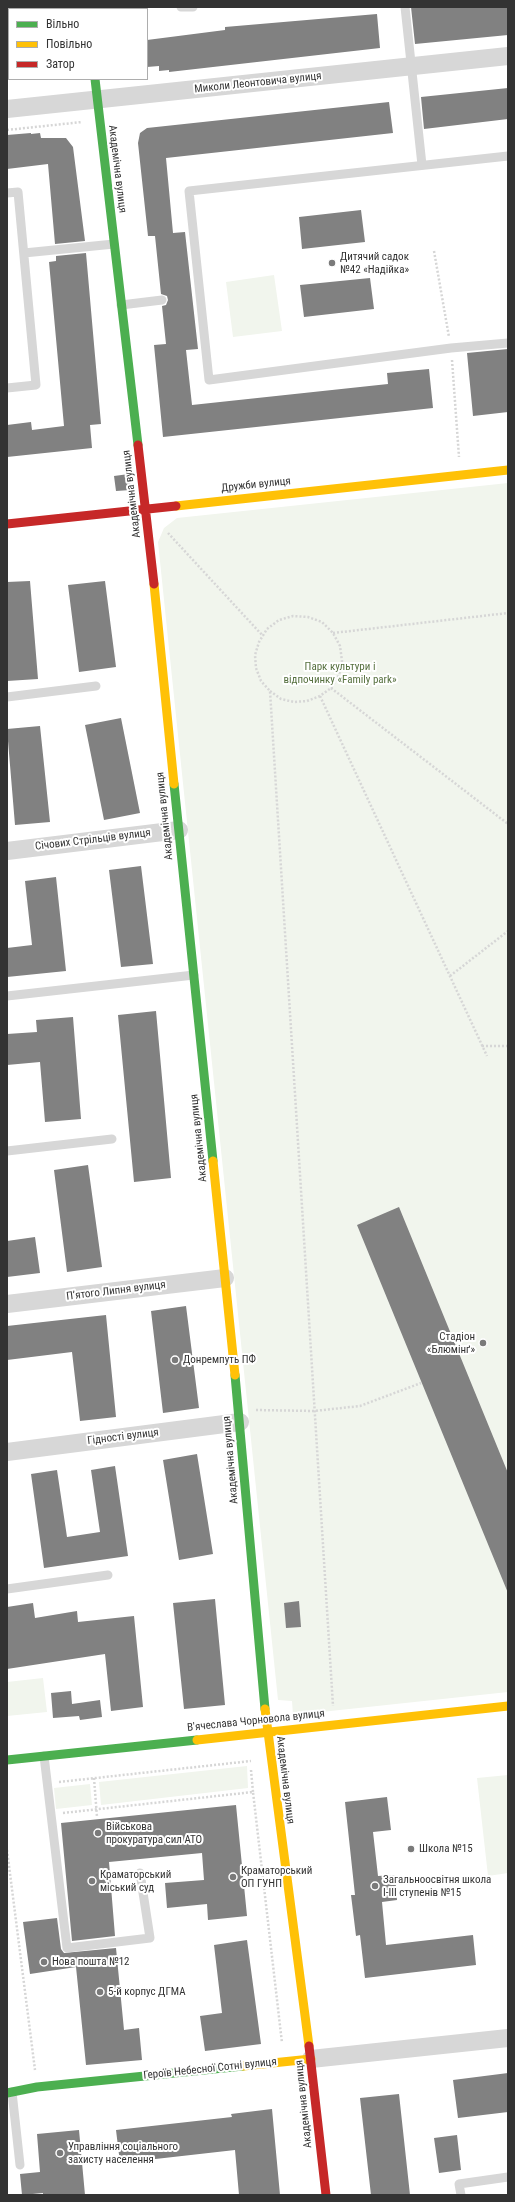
<!DOCTYPE html>
<html>
<head>
<meta charset="utf-8">
<style>
  body { margin:0 }
  #map { position:relative; width:515px; height:2202px; overflow:hidden; background:#fff; font-family:"Roboto Condensed",sans-serif }
  canvas { display:block }
  .frame { position:absolute; inset:0; border:8px solid #333; pointer-events:none }
  .legend { position:absolute; left:8px; top:8px; width:140px; height:72px; box-sizing:border-box; background:#fff; border:1px solid #adadad; margin:0; padding:5px 7px; list-style:none; font-size:12px; color:#333 }
  .legend li { display:flex; align-items:center; gap:8px; height:20px }
  .legend b { width:20px; border:1px solid #adadad }
</style>
</head>
<body>
<div id="map">
<canvas width="515" height="2202"></canvas>
<div class="frame"></div>
<ul class="legend">
<li><b style="height:5px;background:#4caf50"></b>Вільно</li>
<li><b style="height:5px;background:#ffc107"></b>Повільно</li>
<li><b style="height:5px;background:#c62828"></b>Затор</li>
</ul>
</div>
<script>
const context = document.querySelector('canvas').getContext('2d');
context.lineJoin = 'round';
function fillPath(path, color) { context.fillStyle = color; context.fill(path, 'evenodd'); }
const shape = rows => new Path2D(rows.map(r => 'M' + r).join(''));
function trace(path, color, width, dash) { context.strokeStyle = color; context.lineWidth = width; context.lineCap = dash ? 'butt' : 'round'; context.setLineDash(dash || []); context.stroke(path); }
function drawText(font, color, halo, rows, align = 'center') {
  context.font = font + ' "Roboto Condensed",sans-serif'; context.lineWidth = 4; context.setLineDash([]); context.textBaseline = 'middle'; context.strokeStyle = halo; context.fillStyle = color; for (const [text, x, y, turn = 0] of rows) {
    context.save(); context.translate(x, y); context.rotate((+turn || 0) * Math.PI / 180); context.textAlign = isNaN(turn) ? turn : align; if (halo) context.strokeText(text, 0, 0); context.fillText(text, 0, 0); context.restore();
  }
}
const green = shape([
  [274,275,282,331,233,337,226,282],
  [508,483,508,1692,293,1715,292,1701,278,1700,158,542,164,528,177,518],
  [43,1678,47,1712,7,1716,7,1682],
  [247,1766,248,1788,101,1805,99,1782],
  [508,1775,508,1873,488,1876,477,1778],
  [90,1784,92,1805,56,1809,54,1788]
]);
const building = shape([
  [411,7,508,7,508,35,415,44],
  [377,14,380,48,169,72,169,70,159,71,159,66,147,67,147,40,225,30,225,27],
  [508,88,508,119,424,129,421,97],
  [389,102,393,133,166,158,173,233,185,232,198,349,186,350,192,405,388,384,387,373,429,369,433,408,163,437,154,345,166,344,162,306,166,305,168,300,167,296,161,294,155,236,148,236,138,143,140,133,147,128],
  [31,133,31,134,40,133,41,138,66,138,73,147,85,241,55,244,48,164,7,169,7,135],
  [361,210,365,242,302,249,299,217],
  [86,253,101,424,90,425,92,448,7,457,7,425,31,422,32,430,64,426,49,262,56,261,56,256],
  [370,278,374,309,304,317,300,285],
  [508,349,508,412,473,416,467,353],
  [129,474,131,490,116,491,114,476],
  [30,581,38,679,7,681,7,582],
  [105,581,116,667,79,672,68,585],
  [121,718,140,813,104,820,85,725],
  [40,726,50,822,15,825,7,729],
  [141,866,153,964,121,967,109,870],
  [56,877,66,971,7,977,7,948,32,945,25,881],
  [156,1011,171,1178,134,1182,118,1015],
  [73,1017,81,1119,45,1122,40,1062,7,1065,7,1034,37,1032,36,1020],
  [88,1165,102,1267,67,1272,54,1170],
  [399,1207,508,1473,508,1593,357,1225],
  [35,1237,40,1273,7,1277,7,1241],
  [186,1306,199,1408,163,1413,151,1311],
  [106,1315,116,1417,80,1421,72,1352,7,1360,7,1326],
  [197,1454,213,1554,179,1560,163,1460],
  [115,1466,128,1556,44,1568,31,1474,57,1470,67,1537,100,1532,91,1470],
  [215,1599,225,1705,184,1709,173,1603],
  [299,1601,301,1627,286,1628,284,1603],
  [33,1603,35,1618,77,1611,78,1622,134,1616,143,1707,111,1711,105,1654,7,1669,7,1607],
  [71,1691,72,1704,100,1700,102,1717,80,1720,79,1716,53,1718,51,1693],
  [387,1797,391,1830,373,1832,378,1876,395,1875,397,1900,382,1902,386,1945,473,1935,476,1965,365,1978,360,1935,356,1936,351,1895,355,1895,345,1802],
  [236,1805,247,1916,208,1920,207,1904,167,1908,165,1883,204,1880,202,1853,109,1862,115,1936,72,1941,61,1823],
  [57,1918,61,1949,64,1953,116,1948,124,2030,139,2028,142,2060,86,2065,76,1967,30,1974,23,1922],
  [247,1940,261,2044,205,2051,200,2016,222,2013,214,1945],
  [508,2073,508,2112,458,2118,453,2080],
  [399,2094,410,2195,371,2195,360,2098],
  [272,2109,280,2195,239,2195,235,2150,120,2163,116,2130,232,2117,231,2114],
  [79,2130,85,2195,43,2195,43,2193,22,2195,20,2174,40,2172,37,2134],
  [457,2135,461,2170,439,2173,434,2138]
]);
const path = shape([
  [7,130,82,122],
  [434,251,449,337],
  [452,360,459,457],
  [168,533,263,636],
  [333,633,508,613],
  [331,688,508,824],
  [270,691,281,699,294,702,307,701,320,696,331,688,339,675,342,661,340,646,333,633,322,622,308,617,293,616,279,620,267,629,259,642,255,655,256,668,261,681,270,691,333,1706],
  [320,696,487,1056],
  [450,976,508,931],
  [482,1046,508,1046],
  [256,1410,314,1411,360,1406,421,1383],
  [251,1770,253,1792],
  [94,1778,97,1817],
  [59,1782,251,1761],
  [63,1813,253,1792,282,2043],
  [7,1850,35,2070]
]);
const lane = shape([
  [181,7,193,7],
  [405,7,422,165],
  [508,156,189,191,209,380,451,348,508,343],
  [7,193,18,192,36,385,7,388],
  [24,253,114,244],
  [121,305,162,300],
  [7,697,96,686],
  [7,996,194,975],
  [7,1151,112,1139],
  [7,1589,108,1575],
  [44,1756,67,1948,150,1938,140,1873],
  [12,2092,20,2165],
  [461,2195,459,2184,508,2177]
]);
const street = shape([
  [7,109,508,56],
  [7,851,179,830],
  [7,1304,225,1278],
  [7,1452,240,1422],
  [311,2059,508,2038]
]);
const fast = shape([
  [95,79,138,445],
  [174,784,213,1161],
  [235,1375,265,1709],
  [7,1760,197,1740],
  [7,2093,37,2087,243,2066]
]);
const slow = shape([
  [176,506,508,470],
  [154,584,174,784],
  [213,1161,235,1375],
  [265,1709,309,2046],
  [197,1740,508,1706],
  [243,2066,311,2059]
]);
const jam = shape([
  [87,7,87,9],
  [138,445,154,584],
  [7,524,176,506],
  [309,2046,326,2195]
]);
const markers = [
  [332,263,4,"#7a7a7a"],
  [483,1343,4,"#7a7a7a"],
  [175,1360,4,"#7a7a7a"],
  [98,1833,4,"#7a7a7a"],
  [411,1849,4,"#7a7a7a"],
  [233,1877,4,"#7a7a7a"],
  [92,1881,4,"#7a7a7a"],
  [375,1886,4,"#7a7a7a"],
  [44,1962,4,"#7a7a7a"],
  [100,1992,4,"#7a7a7a"],
  [60,2153,4,"#7a7a7a"]
];
const streetNames = [
  ["Миколи Леонтовича вулиця",258,83,-6],
  ["Академічна вулиця",117,169,83],
  ["Дружби вулиця",256,485,-6],
  ["Академічна вулиця",132,494,-97],
  ["Академічна вулиця",165,816,-96],
  ["Січових Стрільців вулиця",93,840,-7],
  ["Академічна вулиця",199,1138,-96],
  ["П’ятого Липня вулиця",116,1291,-7],
  ["Гідності вулиця",123,1437,-7],
  ["Академічна вулиця",231,1460,-95],
  ["В'ячеслава Чорновола вулиця",256,1721,-6],
  ["Академічна вулиця",285,1780,83],
  ["Героїв Небесної Сотні вулиця",210,2069,-6],
  ["Академічна вулиця",304,2104,-96]
];
const poiNames = [
  ["Дитячий садок",340,257],
  ["№42 «Надійка»",340,270],
  ["Стадіон",475,1337,"right"],
  ["«Блюмінґ»",475,1350,"right"],
  ["Донремпуть ПФ",183,1360],
  ["Військова",106,1827],
  ["прокуратура сил АТО",106,1840],
  ["Школа №15",419,1849],
  ["Краматорський",241,1871],
  ["ОП ГУНП",241,1884],
  ["Краматорський",100,1875],
  ["міський суд",100,1888],
  ["Загальноосвітня школа",383,1880],
  ["І-ІІІ ступенів №15",383,1893],
  ["Нова пошта №12",52,1962],
  ["5-й корпус ДГМА",108,1992],
  ["Управління соціального",68,2147],
  ["захисту населення",68,2160]
];
const parkNames = [
  ["Парк культури і",340,667],
  ["відпочинку «Family park»",340,680]
];
fillPath(green, '#f1f5ed');
fillPath(building, '#818181');
trace(path, '#d6d6d6', 2.5, [2, 2]);
trace(lane, '#d7d7d7', 9);
trace(street, '#d7d7d7', 18);
trace(fast, '#4caf50', 9);
trace(slow, '#ffc107', 9);
trace(jam, '#c62828', 9);
for (const [x, y, r, color] of markers) { const dot = new Path2D(); dot.arc(x, y, r, 0, 2 * Math.PI); context.fillStyle = color; context.fill(dot); trace(dot, '#fff', 1.5); }
drawText('11px', '#333', '#fff', streetNames);
drawText('11px', '#333', '#fff', poiNames, 'left');
drawText('11px', '#56703f', '#fff', parkNames);
</script>
</body>
</html>
